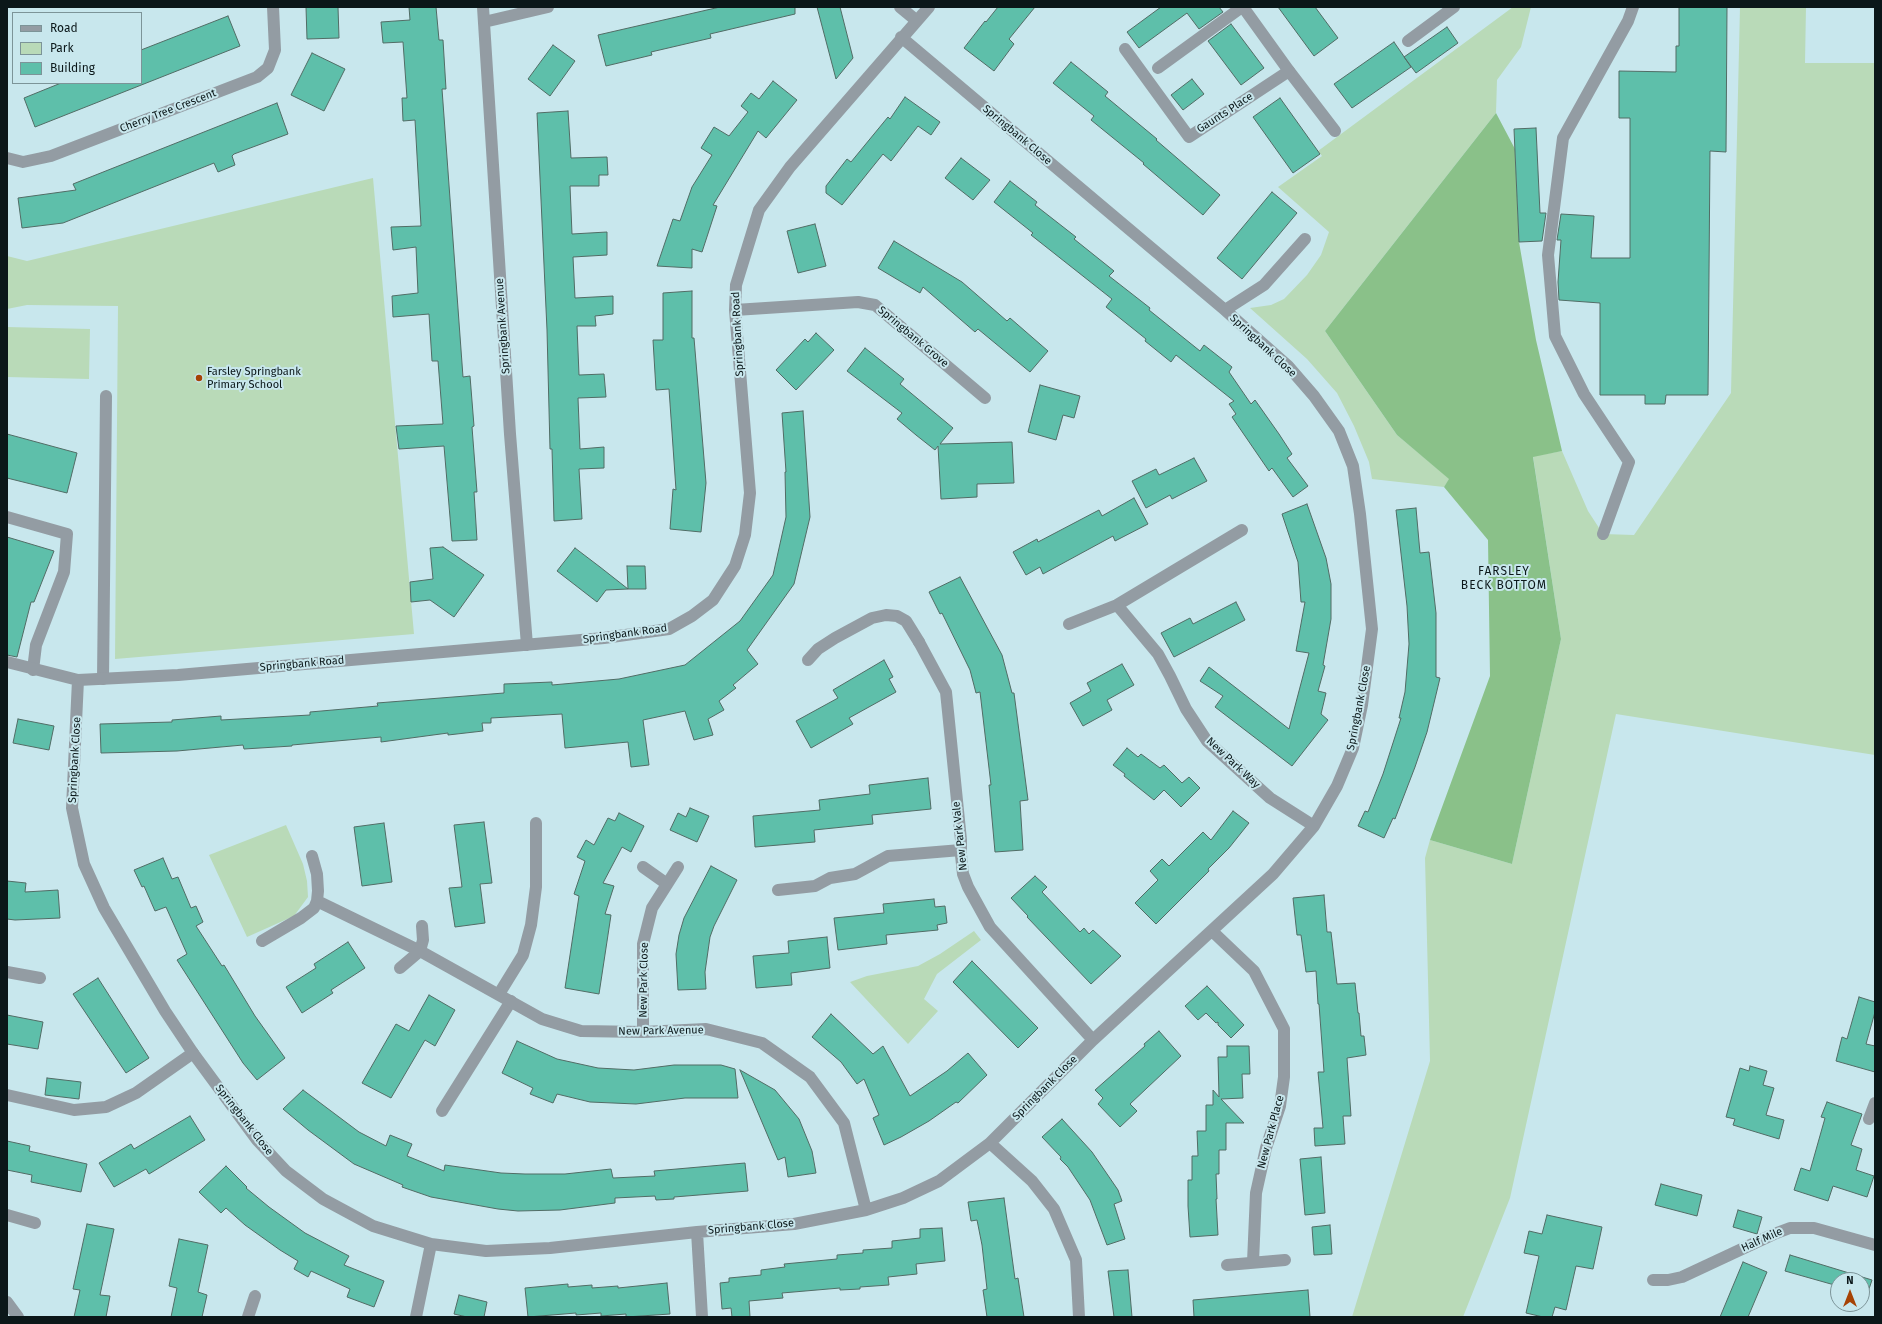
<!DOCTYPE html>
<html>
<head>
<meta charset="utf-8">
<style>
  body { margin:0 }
  #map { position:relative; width:1882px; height:1324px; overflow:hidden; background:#c8e7ed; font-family:"Fira Sans",sans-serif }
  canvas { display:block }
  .frame { position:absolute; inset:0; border:8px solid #0b1719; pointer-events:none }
  .legend { position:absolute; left:12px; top:12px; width:130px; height:72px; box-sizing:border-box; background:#c8e7ed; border:1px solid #7c9498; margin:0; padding:5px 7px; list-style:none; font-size:12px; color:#0b1719 }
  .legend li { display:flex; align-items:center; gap:8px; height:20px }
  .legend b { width:20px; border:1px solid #7c9498 }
  .north { position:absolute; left:1830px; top:1272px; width:40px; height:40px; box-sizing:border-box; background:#c8e7ed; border:1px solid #7c9498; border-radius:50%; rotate:0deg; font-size:11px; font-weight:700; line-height:16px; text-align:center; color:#0b1719 }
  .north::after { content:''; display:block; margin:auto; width:14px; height:18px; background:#a64305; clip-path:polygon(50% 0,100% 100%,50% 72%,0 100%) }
</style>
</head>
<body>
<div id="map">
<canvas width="1882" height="1324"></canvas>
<div class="frame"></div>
<ul class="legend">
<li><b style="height:5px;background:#939ca3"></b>Road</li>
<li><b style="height:11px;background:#b9dab8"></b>Park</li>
<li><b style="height:11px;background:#5ebfaa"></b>Building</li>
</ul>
<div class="north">N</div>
</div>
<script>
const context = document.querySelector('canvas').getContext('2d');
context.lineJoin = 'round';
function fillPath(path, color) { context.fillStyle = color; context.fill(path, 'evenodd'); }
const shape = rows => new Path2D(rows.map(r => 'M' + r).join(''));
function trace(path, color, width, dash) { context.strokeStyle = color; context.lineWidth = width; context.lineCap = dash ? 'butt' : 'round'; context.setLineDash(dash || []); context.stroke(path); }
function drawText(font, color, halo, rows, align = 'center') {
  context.font = font + ' "Fira Sans",sans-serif'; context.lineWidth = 4; context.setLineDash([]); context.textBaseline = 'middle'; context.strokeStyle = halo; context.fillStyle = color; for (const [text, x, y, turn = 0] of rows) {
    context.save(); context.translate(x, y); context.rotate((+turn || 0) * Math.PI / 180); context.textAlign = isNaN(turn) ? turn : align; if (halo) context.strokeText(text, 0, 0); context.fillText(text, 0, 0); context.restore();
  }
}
const green = shape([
  [1513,7,1531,7,1521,47,1497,80,1496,113,1325,331,1397,435,1450,479,1444,487,1372,479,1369,462,1354,426,1337,393,1307,359,1250,308,1271,305,1284,299,1307,275,1321,255,1329,232,1278,187,1322,156,1318,151],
  [1740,7,1806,7,1805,63,1875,63,1875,755,1616,714,1510,1198,1463,1317,1352,1317,1430,1061,1425,858,1430,840,1512,864,1561,639,1533,456,1562,451,1588,511,1603,534,1634,535,1731,393],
  [373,178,414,634,115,659,118,306,27,305,7,309,7,256,27,261],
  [7,327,90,329,89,379,7,377],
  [286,825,303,864,307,881,308,897,294,916,247,937,209,855],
  [974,931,981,940,937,974,924,999,938,1011,908,1044,850,982,867,976,918,966,940,954]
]);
const forest = shape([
  [1496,113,1515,149,1519,242,1536,340,1562,451,1533,457,1561,639,1512,864,1430,840,1490,676,1488,540,1444,487,1449,479,1397,435,1325,331]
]);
const building = shape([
  [306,7,338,7,339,38,307,39,306,7],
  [409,7,436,7,439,40,443,40,446,89,442,89,463,377,470,376,474,426,472,427,477,492,474,492,477,540,452,541,444,446,399,449,396,426,443,424,438,361,432,361,429,314,393,317,392,296,418,293,416,247,393,250,391,227,421,226,415,120,403,121,402,98,407,98,403,42,383,43,381,22,410,20,409,7],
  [720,7,795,7,795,14,710,34,711,38,651,52,652,55,606,66,598,35,720,7],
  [817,7,840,7,853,58,836,79,817,7],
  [998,7,1035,7,1009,39,1014,44,994,71,964,48,985,21,986,22,998,7],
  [1161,7,1219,7,1223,12,1199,29,1187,13,1139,48,1127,32,1161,7],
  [1278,7,1315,7,1338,38,1314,56,1278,7],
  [1679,7,1727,7,1726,152,1710,151,1708,395,1666,395,1665,404,1645,404,1645,395,1600,395,1600,303,1559,300,1558,282,1561,240,1557,240,1561,214,1594,216,1591,258,1630,258,1630,118,1619,118,1619,71,1676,72,1676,46,1679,46,1679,7],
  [228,16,240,46,35,127,24,98,61,83,141,83,141,50,228,16],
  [1231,24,1264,68,1241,85,1208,41,1231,24],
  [1447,27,1458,43,1416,73,1404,57,1447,27],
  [1394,42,1411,67,1352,108,1334,84,1394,42],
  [553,45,575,61,550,96,528,79,553,45],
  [312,53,345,69,324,111,291,95,312,53],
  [1071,62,1108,92,1105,96,1157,139,1156,140,1220,195,1203,215,1143,164,1144,163,1091,120,1094,116,1053,83,1071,62],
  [1192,79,1204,94,1183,110,1171,95,1192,79],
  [773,81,797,100,766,138,758,131,713,205,717,206,702,252,692,249,692,268,657,266,673,219,680,221,692,187,712,155,701,148,714,127,729,136,748,112,741,106,751,93,759,99,773,81],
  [905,97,940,122,931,135,918,126,891,161,883,154,842,205,826,193,826,186,847,159,851,162,888,117,890,119,905,97],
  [1280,98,1320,154,1293,173,1253,117,1280,98],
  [277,103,288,134,234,154,232,156,235,165,218,172,214,163,63,223,22,228,18,198,76,190,73,184,277,103],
  [568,111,571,158,607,157,608,175,599,175,599,186,570,186,572,234,607,232,607,255,573,257,575,298,613,296,613,314,595,316,596,326,577,326,579,375,604,374,606,397,578,398,580,449,604,447,604,468,579,469,582,519,554,521,552,449,550,449,547,330,537,113,568,111],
  [1536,128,1540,213,1546,213,1542,241,1519,242,1514,129,1536,128],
  [961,158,990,180,973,200,945,178,961,158],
  [1010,181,1037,202,1035,205,1076,237,1074,239,1114,271,1109,276,1150,308,1149,310,1200,351,1204,345,1232,367,1229,372,1251,404,1255,400,1279,434,1292,454,1287,458,1308,486,1293,497,1272,468,1269,471,1232,417,1236,414,1229,404,1234,401,1176,355,1171,362,1145,341,1146,339,1106,307,1112,299,1031,235,1033,233,994,202,1010,181],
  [1272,192,1297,213,1242,279,1217,258,1272,192],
  [815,224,826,266,798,273,787,231,815,224],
  [894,241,962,282,1007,321,1010,318,1048,351,1030,372,978,329,975,332,923,287,920,293,878,268,894,241],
  [692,291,692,338,694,338,706,483,701,532,670,529,673,489,676,490,669,389,656,390,653,340,663,340,663,293,692,291],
  [816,333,834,350,796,390,776,370,805,339,808,342,816,333],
  [865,348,904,379,900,384,953,428,940,444,1012,442,1014,483,977,484,977,497,941,499,938,446,935,450,916,435,897,419,902,413,847,371,865,348],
  [1040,385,1080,396,1074,418,1063,415,1056,440,1028,432,1040,385],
  [803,411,810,517,794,584,747,650,758,664,733,685,736,688,719,701,724,710,708,719,713,735,694,740,685,711,643,720,649,765,631,767,628,742,565,748,562,714,491,718,491,723,482,723,483,731,448,735,448,733,381,742,381,737,292,745,292,746,244,749,243,745,177,751,101,753,100,724,172,722,172,720,221,716,221,720,310,715,310,712,378,706,377,703,504,693,504,684,552,682,552,685,619,679,685,665,740,621,773,575,786,517,785,472,786,472,782,413,803,411],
  [7,434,77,453,67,493,7,478,7,434],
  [1194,458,1207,481,1172,499,1170,495,1146,508,1132,481,1156,469,1159,475,1194,458],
  [1134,498,1148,524,1115,541,1113,536,1043,574,1040,567,1026,575,1013,552,1037,539,1038,542,1099,510,1102,516,1134,498],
  [1307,504,1326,558,1331,584,1331,619,1323,665,1325,666,1318,691,1326,693,1321,714,1328,720,1292,766,1215,707,1223,696,1200,681,1209,667,1289,729,1309,653,1296,651,1305,602,1301,602,1298,562,1282,514,1307,504],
  [1416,508,1420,553,1429,552,1436,613,1436,677,1440,678,1427,732,1415,767,1395,819,1393,818,1384,838,1358,826,1365,811,1368,812,1383,774,1401,718,1399,718,1405,692,1409,644,1407,606,1396,510,1416,508],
  [7,537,54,551,34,602,31,602,17,657,7,655,7,537],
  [443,547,484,575,454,617,430,600,411,602,410,582,433,579,430,548,443,547],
  [575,548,600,567,628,589,606,590,597,602,557,571,575,548],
  [627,566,645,566,646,589,628,589,627,566],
  [960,577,1002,655,1012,693,1014,693,1028,800,1020,801,1023,850,995,852,989,785,991,785,980,692,976,693,970,670,942,613,940,614,929,592,960,577],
  [1236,602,1245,620,1174,657,1161,633,1190,618,1193,624,1236,602],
  [884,660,893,677,889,679,896,692,849,718,853,724,811,748,796,721,838,698,833,690,884,660],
  [1122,664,1134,685,1107,700,1112,710,1083,726,1070,703,1091,691,1087,683,1122,664],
  [18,719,54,726,49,750,13,743,18,719],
  [1127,748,1138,757,1141,754,1160,768,1164,765,1182,783,1189,777,1200,788,1181,807,1164,790,1154,800,1124,776,1125,774,1113,765,1127,748],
  [928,778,931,809,872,815,873,824,814,830,815,842,755,847,753,816,820,810,819,800,870,794,869,785,928,778],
  [690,808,709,816,697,842,670,830,678,813,686,817,690,808],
  [1233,811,1249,823,1229,848,1208,869,1209,871,1156,924,1135,903,1158,880,1150,871,1162,859,1169,866,1203,832,1211,840,1233,811],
  [619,813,644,826,631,852,622,847,603,883,614,886,605,914,611,915,599,994,565,988,579,896,574,894,585,861,577,857,586,840,594,845,608,818,615,821,619,813],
  [484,822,492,883,480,884,485,923,455,927,449,888,462,887,454,825,484,822],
  [384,823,392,882,362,886,354,827,384,823],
  [163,858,172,879,178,877,191,908,196,906,203,922,196,926,222,966,224,965,255,1016,285,1058,257,1080,243,1063,177,960,187,954,166,907,155,911,144,886,142,887,134,870,163,858],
  [711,866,737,880,714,926,710,937,705,972,706,989,678,990,676,954,679,935,684,918,711,866],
  [1035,876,1047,887,1042,892,1080,932,1084,928,1089,934,1093,930,1121,956,1091,984,1027,917,1028,916,1011,898,1035,876],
  [7,881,26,883,25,892,58,890,60,918,15,920,7,919,7,881],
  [1324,895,1327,932,1331,932,1337,984,1355,983,1358,1013,1359,1013,1361,1036,1364,1036,1366,1055,1347,1058,1351,1116,1343,1116,1345,1144,1315,1146,1314,1128,1323,1128,1318,1072,1324,1072,1319,1004,1318,1004,1316,971,1306,972,1301,935,1297,935,1293,898,1324,895],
  [934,899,935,907,945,906,947,923,937,925,938,930,886,935,887,944,838,950,834,918,884,913,883,904,934,899],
  [827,937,830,968,791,973,792,985,756,988,753,956,789,953,788,941,827,937],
  [348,942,365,968,331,990,333,993,302,1013,286,987,316,968,314,964,348,942],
  [972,961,1038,1028,1018,1048,953,982,972,961],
  [98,978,149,1058,126,1073,73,994,98,978],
  [1207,986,1244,1025,1231,1038,1218,1025,1218,1022,1216,1023,1206,1013,1198,1020,1185,1006,1207,986],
  [429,995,455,1010,435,1046,425,1040,391,1098,362,1083,396,1024,409,1031,429,995],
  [1859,997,1875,1002,1875,1012,1866,1044,1875,1046,1875,1072,1836,1061,1842,1037,1847,1039,1859,997],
  [831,1014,873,1054,883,1046,910,1096,947,1071,968,1053,987,1075,958,1103,956,1102,929,1121,901,1137,884,1145,873,1118,879,1115,864,1079,857,1084,841,1062,812,1037,831,1014],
  [7,1015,43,1022,38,1049,7,1044,7,1015],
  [1159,1031,1181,1056,1130,1104,1137,1111,1120,1127,1098,1104,1103,1098,1095,1090,1145,1046,1144,1044,1159,1031],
  [517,1041,557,1059,598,1068,634,1070,674,1065,721,1065,735,1069,738,1098,685,1098,636,1104,590,1102,557,1094,553,1103,530,1094,533,1088,502,1073,517,1041],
  [1227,1046,1249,1046,1250,1074,1242,1074,1243,1098,1221,1099,1244,1123,1226,1123,1226,1150,1219,1150,1219,1174,1216,1174,1217,1199,1216,1199,1218,1235,1190,1237,1188,1206,1188,1180,1192,1180,1192,1156,1198,1156,1197,1131,1206,1131,1206,1105,1213,1105,1213,1090,1219,1097,1218,1057,1227,1057,1227,1046],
  [1750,1066,1767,1071,1763,1085,1774,1088,1766,1115,1784,1120,1779,1139,1733,1125,1735,1119,1726,1117,1740,1068,1749,1071,1750,1066],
  [740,1070,775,1090,799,1119,812,1151,816,1173,788,1177,785,1157,778,1160,740,1070],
  [47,1078,81,1082,79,1099,45,1095,47,1078],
  [303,1090,359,1132,386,1146,390,1135,412,1144,407,1156,444,1171,445,1165,501,1173,525,1174,565,1174,611,1169,613,1178,655,1176,654,1171,745,1163,748,1191,674,1197,674,1199,656,1200,655,1196,615,1198,615,1203,560,1210,518,1211,498,1209,431,1197,402,1187,403,1185,354,1164,308,1130,283,1109,303,1090],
  [1827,1102,1862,1114,1851,1145,1862,1149,1856,1170,1874,1176,1867,1197,1833,1186,1828,1201,1794,1190,1801,1168,1810,1171,1825,1118,1821,1117,1827,1102],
  [190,1116,205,1140,149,1174,146,1169,114,1187,99,1163,131,1144,134,1149,190,1116],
  [1062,1119,1092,1152,1118,1190,1122,1201,1114,1204,1125,1239,1107,1245,1090,1200,1068,1167,1060,1159,1061,1157,1042,1137,1062,1119],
  [7,1141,30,1146,29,1151,87,1164,81,1192,31,1182,32,1175,7,1170,7,1141],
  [1321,1157,1325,1213,1305,1215,1300,1159,1321,1157],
  [226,1166,247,1187,246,1188,269,1207,305,1233,349,1256,344,1265,384,1281,374,1307,347,1297,350,1289,311,1271,308,1277,294,1269,298,1261,280,1250,245,1225,226,1208,221,1213,199,1192,226,1166],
  [1661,1184,1702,1195,1697,1216,1655,1205,1661,1184],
  [1004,1198,1015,1279,1018,1278,1024,1317,987,1317,983,1290,987,1289,982,1245,977,1220,971,1221,968,1202,1004,1198],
  [1738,1210,1762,1217,1757,1234,1733,1227,1738,1210],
  [1547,1215,1602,1227,1593,1269,1576,1266,1566,1310,1555,1307,1552,1317,1543,1317,1526,1313,1539,1256,1524,1253,1529,1231,1542,1234,1547,1215],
  [87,1224,114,1229,100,1295,110,1296,106,1317,74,1317,80,1290,73,1289,87,1224],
  [1330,1225,1332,1254,1314,1255,1312,1227,1330,1225],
  [942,1228,945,1261,916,1264,917,1274,888,1277,889,1285,860,1287,860,1289,840,1290,840,1288,782,1293,783,1298,749,1301,750,1317,732,1317,731,1308,722,1309,720,1283,729,1282,729,1278,761,1275,761,1270,785,1267,784,1264,837,1259,837,1255,863,1253,863,1250,892,1248,892,1241,920,1238,920,1229,942,1228],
  [179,1239,208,1245,198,1292,207,1295,202,1317,171,1317,177,1288,169,1286,179,1239],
  [1790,1255,1872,1280,1867,1295,1862,1294,1862,1280,1838,1280,1838,1286,1785,1271,1790,1255],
  [1743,1262,1767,1272,1748,1317,1720,1317,1743,1262],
  [1128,1270,1132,1317,1114,1317,1108,1271,1128,1270],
  [667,1283,670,1314,626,1317,626,1314,601,1316,601,1313,576,1315,576,1313,528,1317,525,1288,568,1284,568,1287,592,1285,592,1288,618,1286,618,1288,667,1283],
  [1308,1290,1310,1317,1194,1317,1193,1300,1308,1290],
  [459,1295,487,1302,484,1317,467,1317,454,1314,459,1295]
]);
const lane = shape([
  [1408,41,1454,7],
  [1158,68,1242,7],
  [1289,71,1335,131],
  [7,517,67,534,64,572,36,645,33,670],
  [1603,534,1629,462,1584,394,1555,336,1548,255,1563,138,1628,21,1633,7],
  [808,660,818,649,835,638,872,618,886,615,897,616,906,621,919,642],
  [103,679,106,396],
  [778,890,815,886,830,878,855,874,888,856,961,850],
  [317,901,420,951],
  [262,941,301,918,314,908,317,901,318,891,317,874,312,856],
  [499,994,523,955,531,925,536,887,536,823],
  [7,1095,74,1110,106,1107,136,1093,193,1053],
  [442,1111,511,1001],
  [1869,1119,1875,1103]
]);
const street = shape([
  [483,7,510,434,527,645],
  [900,7,917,21],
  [484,22,548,7],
  [1125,49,1189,137,1289,71,1243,7],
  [7,158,23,162,51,156,257,77,268,68,275,50,273,7],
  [735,310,858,302,875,305,985,398],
  [1225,310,1264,285,1305,239],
  [1117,605,1158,654,1170,676,1186,709,1207,741,1270,798,1314,826],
  [1069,624,1117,605,1242,530],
  [919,642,946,692,961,840,961,855,963,874,968,887,990,927,1093,1040],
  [7,662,78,680,178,675,604,638,669,629,692,616,713,600,735,566,745,535,750,493,735,310,736,285,759,210,790,167,929,7],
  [78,680,72,808,84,864,104,908,165,1011,193,1053,257,1140,286,1171,323,1199,373,1226,431,1244,486,1251,550,1248,697,1232,794,1224,866,1210,903,1198,939,1181,990,1143,1093,1040,1273,874,1314,826,1337,786,1353,748,1362,705,1372,629,1360,514,1353,466,1339,431,1314,396,1288,366,1225,310,901,37],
  [643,867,667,884],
  [422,926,423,940,420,951,542,1019,581,1031,643,1032,706,1029,762,1043,810,1077,844,1123,866,1210],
  [1212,931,1254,971,1284,1029,1284,1077,1280,1106,1266,1148,1256,1193,1253,1262],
  [400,968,420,951],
  [7,972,40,978],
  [643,1032,643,944,652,908,678,867],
  [990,1143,1032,1181,1054,1209,1076,1260,1079,1317],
  [7,1215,35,1223],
  [697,1232,702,1317],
  [1227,1265,1285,1260],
  [1653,1280,1668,1280,1682,1277,1774,1234,1790,1228,1814,1228,1875,1245],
  [7,1302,18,1317],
  [248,1317,255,1296],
  [416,1317,431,1244]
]);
const markers = [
  [199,378,4,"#a64305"]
];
const streetNames = [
  ["Cherry Tree Crescent",168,111,-21],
  ["Gaunts Place",1225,113,-33],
  ["Springbank Close",1017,135,40],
  ["Springbank Avenue",503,326,-94],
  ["Springbank Road",738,334,-93],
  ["Springbank Grove",913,337,40],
  ["Springbank Close",1263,346,43],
  ["Springbank Road",625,634,-8],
  ["Springbank Road",302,664,-5],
  ["Springbank Close",1359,708,-79],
  ["Springbank Close",75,760,-87],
  ["New Park Way",1233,763,43],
  ["New Park Vale",960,836,-96],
  ["New Park Close",644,980,-89],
  ["New Park Avenue",661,1031,-1],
  ["Springbank Close",1045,1088,-45],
  ["Springbank Close",244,1120,52],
  ["New Park Place",1271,1132,-75],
  ["Springbank Close",751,1227,-5],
  ["Half Mile",1762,1240,-24]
];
const poiNames = [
  ["Farsley Springbank",207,372],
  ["Primary School",207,385]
];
const neighbourhoodNames = [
  ["FARSLEY",1504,572],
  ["BECK BOTTOM",1504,586]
];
fillPath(green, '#b9dab8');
fillPath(forest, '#8ac189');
fillPath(building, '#5ebfaa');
trace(building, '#516c65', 1);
trace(lane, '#939ca3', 12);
trace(street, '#939ca3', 12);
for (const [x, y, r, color] of markers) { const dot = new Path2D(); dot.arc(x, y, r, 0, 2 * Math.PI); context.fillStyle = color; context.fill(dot); trace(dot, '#c8e7ed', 1.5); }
drawText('11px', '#0b1719', '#c8e7ed', streetNames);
drawText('11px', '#0b1719', '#c8e7ed', poiNames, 'left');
context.letterSpacing = '1px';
drawText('12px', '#0b1719', '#c8e7ed', neighbourhoodNames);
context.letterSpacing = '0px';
</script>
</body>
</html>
